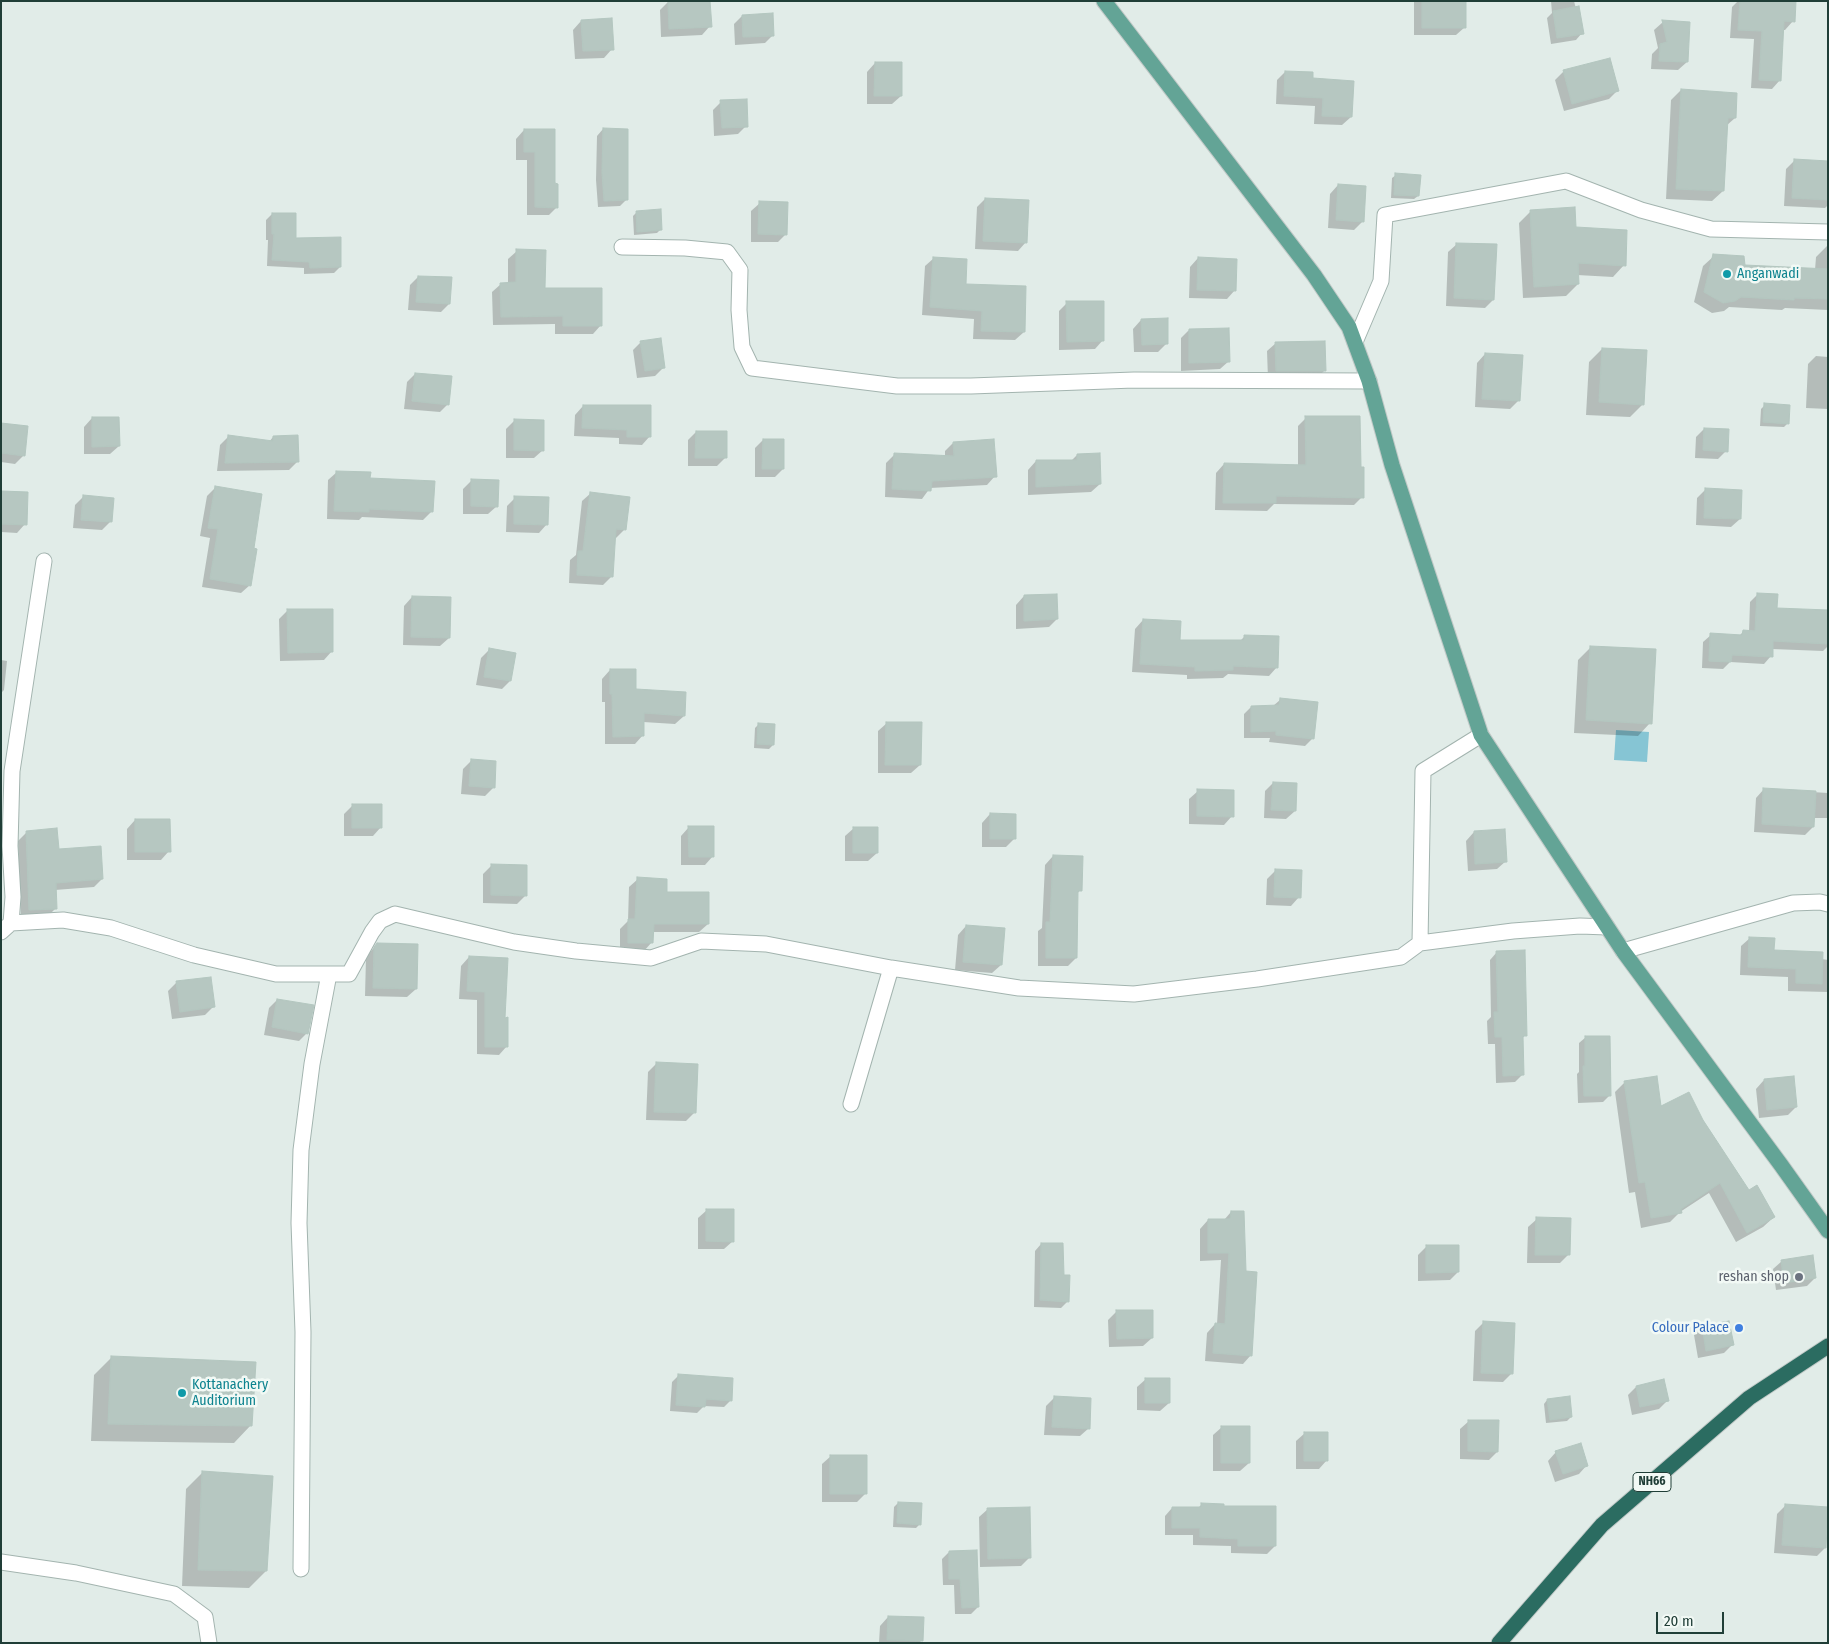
<!DOCTYPE html>
<html>
<head>
<meta charset="utf-8">
<style>
  body { margin:0 }
  #map { position:relative; width:1829px; height:1644px; overflow:hidden; background:#e1ece8; font-family:"Fira Sans Condensed",sans-serif }
  canvas { display:block }
  .frame { position:absolute; inset:0; border:2px solid #203e37; pointer-events:none }
  .scale { position:absolute; left:1656px; top:1612px; width:68px; height:22px; box-sizing:border-box; border:2px solid #203e37; border-top:0; padding-left:6px; font-size:15px; line-height:18px; white-space:nowrap; color:#203e37; -webkit-text-stroke:4px #f2f9f5; paint-order:stroke }
</style>
</head>
<body>
<div id="map">
<canvas width="1829" height="1644"></canvas>
<div class="frame"></div>
<div class="scale">20 m</div>
</div>
<script>
const context = document.querySelector('canvas').getContext('2d');
context.lineJoin = 'round';
function fillPath(path, color) { context.fillStyle = color; context.fill(path, 'evenodd'); }
const shape = rows => new Path2D(rows.map(r => 'M' + r).join(''));
function trace(path, color, width, dash) { context.strokeStyle = color; context.lineWidth = width; context.lineCap = dash ? 'butt' : 'round'; context.setLineDash(dash || []); context.stroke(path); }
function drawText(font, color, halo, rows, align = 'center') {
  context.font = font + ' "Fira Sans Condensed",sans-serif'; context.lineWidth = 5; context.setLineDash([]); context.textBaseline = 'middle'; context.strokeStyle = halo; context.fillStyle = color; for (const [text, x, y, turn = 0] of rows) {
    context.save(); context.translate(x, y); context.rotate((+turn || 0) * Math.PI / 180); context.textAlign = isNaN(turn) ? turn : align; if (halo) context.strokeText(text, 0, 0); context.fillText(text, 0, 0); context.restore();
  }
}
const water = shape([
  [1616,730,1649,732,1647,762,1614,760]
]);
const shadow = shape([
  [1414,1,1464,1,1465,27,1456,35,1414,35],
  [1551,1,1574,1,1582,33,1576,40,1551,44,1547,18,1552,13],
  [1738,1,1795,1,1793,21,1785,30,1783,30,1780,80,1772,89,1751,88,1754,39,1730,38,1732,7],
  [668,2,710,26,702,35,661,37,660,10],
  [742,16,773,35,765,43,735,45,734,24],
  [581,21,612,49,604,58,575,59,573,30],
  [1663,22,1687,62,1678,70,1651,69,1652,54,1658,48,1654,30],
  [875,63,901,96,892,104,867,104,867,72],
  [1564,71,1617,91,1609,99,1564,111,1555,80],
  [1285,72,1351,117,1342,125,1314,124,1315,106,1276,104,1277,80],
  [1681,90,1735,118,1726,126,1723,191,1712,201,1666,199,1671,100],
  [721,102,746,126,738,134,714,136,713,110],
  [603,129,627,199,620,206,598,207,596,180,597,136],
  [524,130,553,185,557,207,549,215,527,215,527,160,516,160,516,139],
  [1795,160,1828,162,1828,205,1825,208,1784,206,1786,169],
  [1396,175,1418,196,1414,199,1391,198,1392,178],
  [1338,185,1363,221,1354,230,1328,228,1330,194],
  [985,199,1026,242,1018,251,975,249,977,207],
  [760,203,786,234,778,242,751,242,751,211],
  [1531,211,1575,228,1624,265,1613,277,1577,275,1578,284,1566,296,1523,298,1519,223],
  [637,212,661,229,657,233,634,235,633,216],
  [272,214,295,239,340,267,334,273,304,274,304,268,267,266,268,240,266,240,266,220],
  [1457,244,1493,300,1485,308,1446,306,1448,252],
  [1827,246,1828,310,1785,308,1782,310,1729,307,1724,311,1712,313,1694,302,1703,266,1714,256,1743,266,1815,270,1816,257],
  [517,251,543,290,601,325,593,334,555,334,555,324,493,325,492,292,501,284,508,284,508,259],
  [934,258,964,286,1024,332,1015,340,973,339,974,319,922,315,925,266],
  [1198,258,1235,290,1227,299,1189,298,1190,267],
  [418,277,449,304,441,312,408,310,410,285],
  [1067,303,1103,340,1095,349,1059,350,1059,311],
  [1141,320,1167,343,1158,352,1134,352,1133,329],
  [1189,330,1229,361,1220,369,1181,371,1181,338],
  [641,342,664,367,655,376,637,378,633,350],
  [1276,343,1324,371,1316,379,1268,379,1267,351],
  [1602,349,1643,404,1630,417,1586,415,1589,362],
  [1485,354,1519,400,1510,409,1475,407,1477,363],
  [1816,356,1828,357,1828,409,1806,408,1808,364],
  [415,374,448,404,440,412,404,409,407,382],
  [1765,405,1788,423,1784,427,1760,426,1761,409],
  [583,406,650,436,642,445,619,444,619,438,574,436,575,415],
  [92,418,119,446,110,454,84,454,84,427],
  [1306,418,1360,468,1362,497,1354,505,1274,504,1267,511,1215,510,1216,473,1224,464,1298,466,1298,426],
  [514,421,543,450,534,458,506,458,506,429],
  [1,424,23,456,15,464,1,462],
  [1704,429,1726,451,1718,459,1695,458,1696,437],
  [696,432,725,458,717,466,688,466,688,440],
  [228,437,269,442,273,437,298,461,289,470,217,471,220,445],
  [763,440,783,469,775,477,755,477,755,448],
  [953,443,995,476,987,485,930,488,922,499,885,497,886,463,895,454,945,457,945,451],
  [1077,455,1100,484,1091,492,1028,495,1028,470,1036,461,1071,461],
  [337,472,369,479,432,511,423,520,362,517,359,520,327,519,328,480],
  [472,480,497,506,488,514,463,514,463,489],
  [215,488,252,549,250,585,241,593,202,587,210,538,200,536,207,496],
  [1706,489,1740,519,1731,527,1696,525,1697,498],
  [1,492,25,524,17,533,1,532],
  [591,493,628,498,624,530,616,538,614,538,612,576,603,585,569,583,570,560,576,555,582,501],
  [83,497,113,499,110,522,102,530,73,528,75,505],
  [515,498,547,524,539,533,506,532,507,506],
  [1758,594,1776,609,1828,612,1828,646,1823,651,1772,649,1771,656,1764,664,1730,662,1723,669,1702,668,1703,642,1711,635,1739,636,1743,632,1749,632,1750,602],
  [1024,596,1057,619,1049,627,1016,629,1016,605],
  [412,597,449,638,440,646,403,645,404,606],
  [288,610,332,651,324,660,280,661,279,619],
  [1143,620,1178,641,1240,641,1245,636,1277,667,1269,676,1228,674,1223,678,1187,679,1187,675,1132,672,1135,629],
  [1591,647,1650,723,1638,736,1574,733,1578,660],
  [489,650,510,681,502,689,476,685,481,658],
  [1,660,7,661,4,690,1,693],
  [610,670,635,690,684,716,675,724,643,722,643,735,635,744,605,744,605,702,602,702,602,679],
  [1280,700,1313,738,1305,746,1269,742,1270,738,1244,738,1244,714,1251,707,1273,706],
  [887,723,920,765,911,773,878,773,878,731],
  [759,724,773,745,769,749,754,748,755,728],
  [471,761,494,787,485,796,461,794,463,769],
  [1273,783,1295,811,1286,819,1264,818,1265,791],
  [1764,789,1828,793,1828,818,1814,818,1813,827,1805,835,1754,832,1756,798],
  [1198,791,1232,816,1224,825,1189,824,1189,799],
  [353,805,381,827,373,836,344,836,344,814],
  [990,814,1014,839,1006,847,982,847,982,823],
  [135,820,169,851,161,860,127,860,127,829],
  [689,827,713,856,705,865,681,865,681,836],
  [854,828,877,853,868,861,845,861,845,836],
  [1474,832,1506,861,1497,869,1468,871,1466,841],
  [26,833,58,851,102,879,94,887,55,890,55,909,47,917,21,918,18,841],
  [1053,856,1080,890,1077,894,1076,958,1068,966,1038,966,1038,931,1042,928,1045,865],
  [492,865,525,896,517,904,483,903,483,874],
  [1276,870,1299,897,1291,906,1266,905,1267,879],
  [638,879,665,893,708,924,699,932,652,932,652,942,644,951,620,951,620,929,628,921,629,887],
  [966,926,1001,965,992,973,955,970,958,935],
  [1750,938,1773,951,1828,960,1828,992,1788,991,1788,977,1740,975,1741,946],
  [377,944,416,989,407,997,365,996,366,957],
  [1497,952,1525,1035,1522,1039,1522,1075,1515,1082,1496,1083,1495,1044,1488,1044,1487,1021,1491,1017,1490,960],
  [469,957,503,1019,507,1046,499,1055,477,1054,477,1000,459,999,461,966],
  [177,982,213,1007,205,1015,172,1019,168,991],
  [277,1000,307,1033,299,1041,264,1035,269,1008],
  [1586,1037,1610,1095,1603,1102,1578,1103,1577,1074,1579,1072,1579,1043],
  [656,1064,694,1113,686,1121,646,1120,648,1072],
  [1764,1080,1796,1107,1788,1115,1759,1118,1756,1089],
  [1625,1082,1660,1107,1701,1120,1749,1191,1774,1217,1763,1227,1736,1242,1709,1193,1680,1212,1670,1222,1641,1228,1635,1192,1629,1193,1615,1092],
  [707,1210,733,1241,724,1249,698,1249,698,1218],
  [1231,1212,1245,1272,1251,1355,1243,1364,1205,1361,1207,1333,1215,1324,1217,1324,1221,1260,1200,1261,1200,1229,1208,1220,1224,1220],
  [1537,1219,1568,1255,1560,1263,1527,1263,1528,1227],
  [1041,1244,1063,1276,1068,1301,1061,1308,1034,1307,1035,1251],
  [1426,1247,1458,1272,1450,1280,1418,1281,1418,1255],
  [1782,1261,1815,1278,1807,1286,1776,1290,1773,1269],
  [1117,1311,1152,1338,1143,1346,1109,1347,1108,1320],
  [1484,1322,1511,1374,1503,1382,1473,1381,1475,1331],
  [1702,1327,1732,1345,1724,1353,1698,1358,1694,1335],
  [112,1357,251,1425,234,1443,91,1441,94,1375],
  [679,1375,731,1400,724,1407,704,1406,697,1413,670,1411,672,1382],
  [1146,1379,1169,1403,1160,1411,1137,1410,1137,1387],
  [1636,1387,1667,1401,1659,1409,1632,1415,1628,1395],
  [1054,1398,1089,1428,1080,1436,1044,1435,1046,1406],
  [1547,1400,1571,1417,1567,1421,1546,1423,1544,1404],
  [1469,1421,1497,1452,1489,1460,1460,1459,1460,1429],
  [1222,1427,1249,1463,1240,1471,1213,1471,1213,1435],
  [1305,1433,1327,1460,1319,1469,1296,1469,1296,1441],
  [1556,1452,1587,1465,1579,1474,1555,1482,1548,1461],
  [831,1456,866,1493,857,1502,822,1502,822,1464],
  [203,1472,266,1571,249,1588,182,1586,186,1489],
  [898,1503,920,1524,916,1528,893,1527,894,1507],
  [1201,1505,1275,1546,1267,1554,1231,1553,1231,1546,1193,1545,1193,1535,1165,1535,1165,1516,1172,1508,1198,1508],
  [1785,1506,1825,1548,1817,1556,1774,1553,1777,1514],
  [988,1509,1030,1557,1021,1566,980,1567,979,1517],
  [949,1552,978,1607,971,1614,955,1614,954,1585,943,1585,942,1559],
  [888,1617,922,1640,919,1643,879,1643,880,1626]
]);
const building = shape([
  [668,1,710,1,712,27,669,29,668,1],
  [1422,1,1466,1,1466,28,1422,28,1422,1],
  [1740,1,1796,1,1795,22,1784,21,1781,81,1759,80,1762,31,1738,30,1740,1],
  [1579,6,1584,34,1557,38,1553,11,1579,6],
  [773,13,774,36,743,37,742,15,773,13],
  [612,18,614,50,583,51,581,20,612,18],
  [1662,20,1690,22,1688,62,1659,61,1660,44,1667,42,1662,20],
  [1610,58,1619,91,1572,104,1563,70,1610,58],
  [875,62,902,62,902,96,874,96,875,62],
  [1285,71,1313,72,1313,78,1354,81,1352,117,1322,116,1323,98,1284,96,1285,71],
  [1681,89,1737,93,1736,118,1728,118,1724,191,1676,189,1681,89],
  [747,99,748,127,722,128,720,100,747,99],
  [603,128,628,129,628,200,604,201,602,172,603,128],
  [524,129,555,129,555,183,558,184,558,208,535,207,535,152,524,152,524,129],
  [1794,159,1828,161,1828,200,1792,198,1794,159],
  [1395,173,1421,175,1419,196,1394,195,1395,173],
  [1338,184,1366,186,1364,222,1336,220,1338,184],
  [985,198,1029,200,1027,243,983,241,985,198],
  [759,201,788,202,787,235,758,234,759,201],
  [1575,207,1576,227,1627,230,1626,266,1578,263,1579,284,1534,287,1530,210,1575,207],
  [661,209,662,230,637,232,636,211,661,209],
  [272,213,296,213,296,238,341,237,341,267,310,268,309,262,272,260,274,234,272,234,272,213],
  [1456,243,1497,244,1494,300,1454,298,1456,243],
  [516,249,546,250,545,288,602,288,602,326,563,326,563,316,501,317,500,283,516,282,516,249],
  [1713,254,1744,256,1745,265,1828,269,1828,299,1794,298,1794,300,1741,297,1735,301,1723,303,1704,292,1713,254],
  [933,257,967,259,966,284,1026,286,1025,332,981,331,982,311,930,307,933,257],
  [1198,257,1237,259,1236,291,1197,290,1198,257],
  [418,276,452,277,450,304,416,302,418,276],
  [1066,301,1104,301,1104,341,1067,342,1066,301],
  [1168,318,1168,344,1142,345,1141,319,1168,318],
  [1229,328,1230,362,1189,363,1189,329,1229,328],
  [661,338,665,368,645,371,640,341,661,338],
  [1325,341,1326,371,1276,371,1275,342,1325,341],
  [1602,348,1647,350,1644,405,1599,402,1602,348],
  [1485,353,1523,355,1520,401,1482,399,1485,353],
  [415,373,452,376,449,405,412,401,415,373],
  [1764,403,1790,405,1789,424,1763,422,1764,403],
  [583,405,651,405,651,437,627,437,627,430,582,428,583,405],
  [1305,416,1360,416,1361,467,1364,467,1364,498,1276,496,1276,503,1223,503,1224,463,1306,465,1305,416],
  [92,417,119,417,120,446,92,447,92,417],
  [514,419,544,420,544,451,514,450,514,419],
  [1,423,28,426,25,456,1,453,1,423],
  [1704,428,1729,429,1728,452,1703,450,1704,428],
  [696,431,727,431,727,458,695,458,696,431],
  [228,435,273,441,273,436,298,435,299,462,225,463,228,435],
  [763,439,784,439,784,469,762,469,763,439],
  [994,439,997,477,932,481,931,491,892,489,894,453,954,456,953,442,994,439],
  [1100,453,1101,484,1036,487,1036,460,1077,460,1077,454,1100,453],
  [336,471,371,472,370,478,435,481,433,512,369,509,369,512,334,511,336,471],
  [471,479,499,480,498,507,471,506,471,479],
  [215,486,262,494,254,548,257,549,251,586,210,579,218,529,208,528,215,486],
  [1705,488,1742,490,1741,519,1704,518,1705,488],
  [1,491,28,492,27,525,1,524,1,491],
  [590,492,630,497,626,530,616,529,613,577,577,575,578,551,583,551,590,492],
  [83,495,114,498,112,522,81,520,83,495],
  [514,496,549,497,548,525,514,524,514,496],
  [1757,593,1778,594,1777,608,1828,610,1828,644,1773,641,1773,657,1732,655,1731,662,1709,661,1710,633,1742,635,1743,630,1755,631,1757,593],
  [1057,594,1058,619,1024,621,1024,595,1057,594],
  [412,596,451,597,450,638,411,637,412,596],
  [287,609,333,609,333,652,288,653,287,609],
  [1143,619,1181,621,1180,640,1244,640,1244,635,1279,636,1278,668,1233,666,1233,670,1195,671,1195,667,1140,664,1143,619],
  [1590,646,1656,649,1652,724,1586,720,1590,646],
  [489,648,516,653,511,681,484,677,489,648],
  [610,669,636,669,636,689,686,692,685,716,644,713,644,736,613,737,612,694,610,694,610,669],
  [1280,698,1318,702,1314,739,1276,735,1276,731,1251,732,1251,706,1279,705,1280,698],
  [886,722,922,722,921,765,885,765,886,722],
  [758,723,775,724,774,745,757,744,758,723],
  [471,759,496,761,495,788,469,786,471,759],
  [1273,782,1297,783,1296,811,1271,810,1273,782],
  [1763,788,1816,791,1814,827,1762,824,1763,788],
  [1197,789,1234,790,1234,817,1197,816,1197,789],
  [352,804,382,804,382,828,352,828,352,804],
  [990,813,1016,814,1016,839,990,839,990,813],
  [135,819,170,819,171,852,135,852,135,819],
  [688,826,714,826,714,857,689,857,688,826],
  [853,827,878,827,878,853,853,853,853,827],
  [57,828,59,849,101,846,103,879,56,883,57,909,29,910,26,831,57,828],
  [1505,829,1507,862,1475,864,1474,831,1505,829],
  [1053,855,1083,856,1082,891,1078,891,1077,958,1046,958,1046,922,1050,922,1053,855],
  [491,864,527,865,527,896,491,895,491,864],
  [1275,869,1302,870,1301,898,1274,897,1275,869],
  [637,877,667,879,667,892,709,892,709,924,654,924,653,943,628,943,628,919,635,919,637,877],
  [966,925,1005,928,1002,965,963,962,966,925],
  [1749,937,1775,938,1774,950,1823,952,1822,984,1796,983,1796,969,1748,967,1749,937],
  [377,943,418,944,417,989,373,988,374,947,377,943],
  [1525,950,1527,1036,1523,1036,1524,1075,1503,1076,1502,1037,1495,1037,1494,1012,1498,1012,1496,951,1525,950],
  [469,956,508,958,505,1018,508,1017,508,1047,485,1047,485,992,467,991,469,956],
  [211,977,215,1007,180,1012,176,981,211,977],
  [277,999,314,1005,308,1034,272,1027,277,999],
  [1585,1036,1610,1036,1611,1096,1584,1096,1583,1066,1585,1066,1585,1036],
  [656,1062,698,1064,696,1113,654,1112,656,1062],
  [1657,1076,1661,1106,1689,1092,1703,1120,1749,1190,1757,1185,1775,1217,1747,1233,1720,1183,1681,1209,1682,1213,1651,1218,1645,1182,1639,1183,1624,1081,1657,1076],
  [1794,1076,1797,1107,1767,1110,1764,1079,1794,1076],
  [706,1209,734,1209,734,1242,706,1241,706,1209],
  [1231,1211,1244,1211,1246,1271,1257,1272,1252,1356,1213,1353,1215,1323,1225,1324,1229,1253,1208,1253,1208,1219,1230,1219,1231,1211],
  [1536,1217,1571,1218,1570,1255,1535,1255,1536,1217],
  [1041,1243,1063,1243,1064,1275,1070,1275,1069,1302,1040,1300,1041,1243],
  [1426,1245,1459,1245,1459,1272,1426,1273,1426,1245],
  [1813,1255,1816,1278,1784,1283,1781,1260,1813,1255],
  [1116,1310,1153,1310,1153,1338,1117,1339,1116,1310],
  [1483,1321,1515,1323,1513,1374,1481,1373,1483,1321],
  [1729,1321,1734,1345,1706,1351,1702,1326,1729,1321],
  [111,1356,256,1362,252,1426,108,1424,111,1356],
  [678,1374,733,1378,732,1401,706,1399,705,1407,676,1405,678,1374],
  [1145,1378,1170,1378,1170,1403,1145,1403,1145,1378],
  [1664,1379,1669,1401,1640,1407,1636,1386,1664,1379],
  [1054,1396,1091,1398,1090,1429,1052,1427,1054,1396],
  [1570,1396,1572,1417,1550,1420,1547,1399,1570,1396],
  [1468,1420,1499,1420,1498,1452,1468,1451,1468,1420],
  [1221,1426,1250,1426,1250,1463,1221,1463,1221,1426],
  [1304,1432,1328,1432,1328,1461,1304,1461,1304,1432],
  [1581,1443,1588,1466,1563,1474,1555,1451,1581,1443],
  [830,1455,867,1455,867,1494,830,1494,830,1455],
  [202,1471,273,1476,267,1571,198,1570,202,1471],
  [898,1502,922,1503,921,1525,897,1523,898,1502],
  [1201,1503,1224,1504,1224,1506,1276,1506,1276,1546,1238,1546,1238,1539,1200,1537,1200,1528,1172,1528,1172,1507,1201,1507,1201,1503],
  [1785,1504,1828,1507,1826,1548,1782,1545,1785,1504],
  [1030,1507,1031,1558,988,1559,987,1508,1030,1507],
  [977,1550,979,1607,962,1608,960,1579,949,1579,949,1551,977,1550],
  [888,1616,924,1617,923,1641,887,1640,888,1616]
]);
const minor = shape([
  [622,247,685,248,727,252,740,270,739,310,742,347,752,368,897,386,971,386,1134,380,1369,381],
  [1355,342,1381,281,1385,215,1566,181,1641,210,1711,229,1828,232],
  [11,923,63,920,111,928,194,955,276,974,349,974,372,932,380,921,395,914,514,942,576,951,651,958,701,941,766,944,891,968,1019,988,1134,994,1257,979,1401,957,1420,943,1423,771,1481,735],
  [1,932,11,923,13,897,10,846,12,771,44,561],
  [1420,943,1513,931,1580,926,1607,927],
  [1623,951,1793,903,1820,902,1828,904],
  [851,1104,891,968],
  [1,1562,76,1573,174,1594,205,1617,209,1643],
  [301,1569,303,1332,299,1223,301,1150,312,1064,329,974]
]);
const major = shape([
  [1104,1,1314,275,1349,327,1369,381,1392,465,1481,735,1623,951,1781,1165,1828,1231]
]);
const highway = shape([
  [1499,1643,1602,1525,1749,1398,1828,1346]
]);
const markers = [
  [1727,274,5,"#0f9aa8"],
  [1799,1277,5,"#6b7280"],
  [1739,1328,5,"#3f7fe0"],
  [182,1393,5,"#0f9aa8"]
];
const shields = [
  [1652,1482,38]
];
const shieldNames = [
  ["NH66",1652,1482]
];
const cultureNames = [
  ["Anganwadi",1737,274],
  ["Kottanachery",192,1385],
  ["Auditorium",192,1401]
];
const worshipNames = [
  ["reshan shop",1789,1277]
];
const shopNames = [
  ["Colour Palace",1729,1328]
];
fillPath(water, '#86c5d4');
fillPath(shadow, '#0003');
fillPath(building, '#b6c7c1');
trace(building, '#b3c6bf', 1);
trace(minor, '#a3b4af', 17);
trace(major, '#c1c9c7', 17);
trace(highway, '#c1c9c7', 17);
trace(minor, '#fff', 15);
trace(major, '#63a496', 15);
trace(highway, '#2b6c61', 15);
for (const [x, y, r, color] of markers) { const dot = new Path2D(); dot.arc(x, y, r, 0, 2 * Math.PI); context.fillStyle = color; context.fill(dot); trace(dot, '#f2f9f5', 2); }
for (const [x, y, w] of shields) { const box = new Path2D(); box.roundRect(x - w / 2, y - 9.5, w, 19, 4); context.fillStyle = '#f2f9f5'; context.fill(box); trace(box, '#203e37', 1); }
drawText('bold 12px', '#203e37', null, shieldNames);
drawText('14px', '#0d838f', '#f2f9f5', cultureNames, 'left');
drawText('14px', '#5b616d', '#f2f9f5', worshipNames, 'right');
drawText('14px', '#366cbe', '#f2f9f5', shopNames, 'right');
</script>
</body>
</html>
